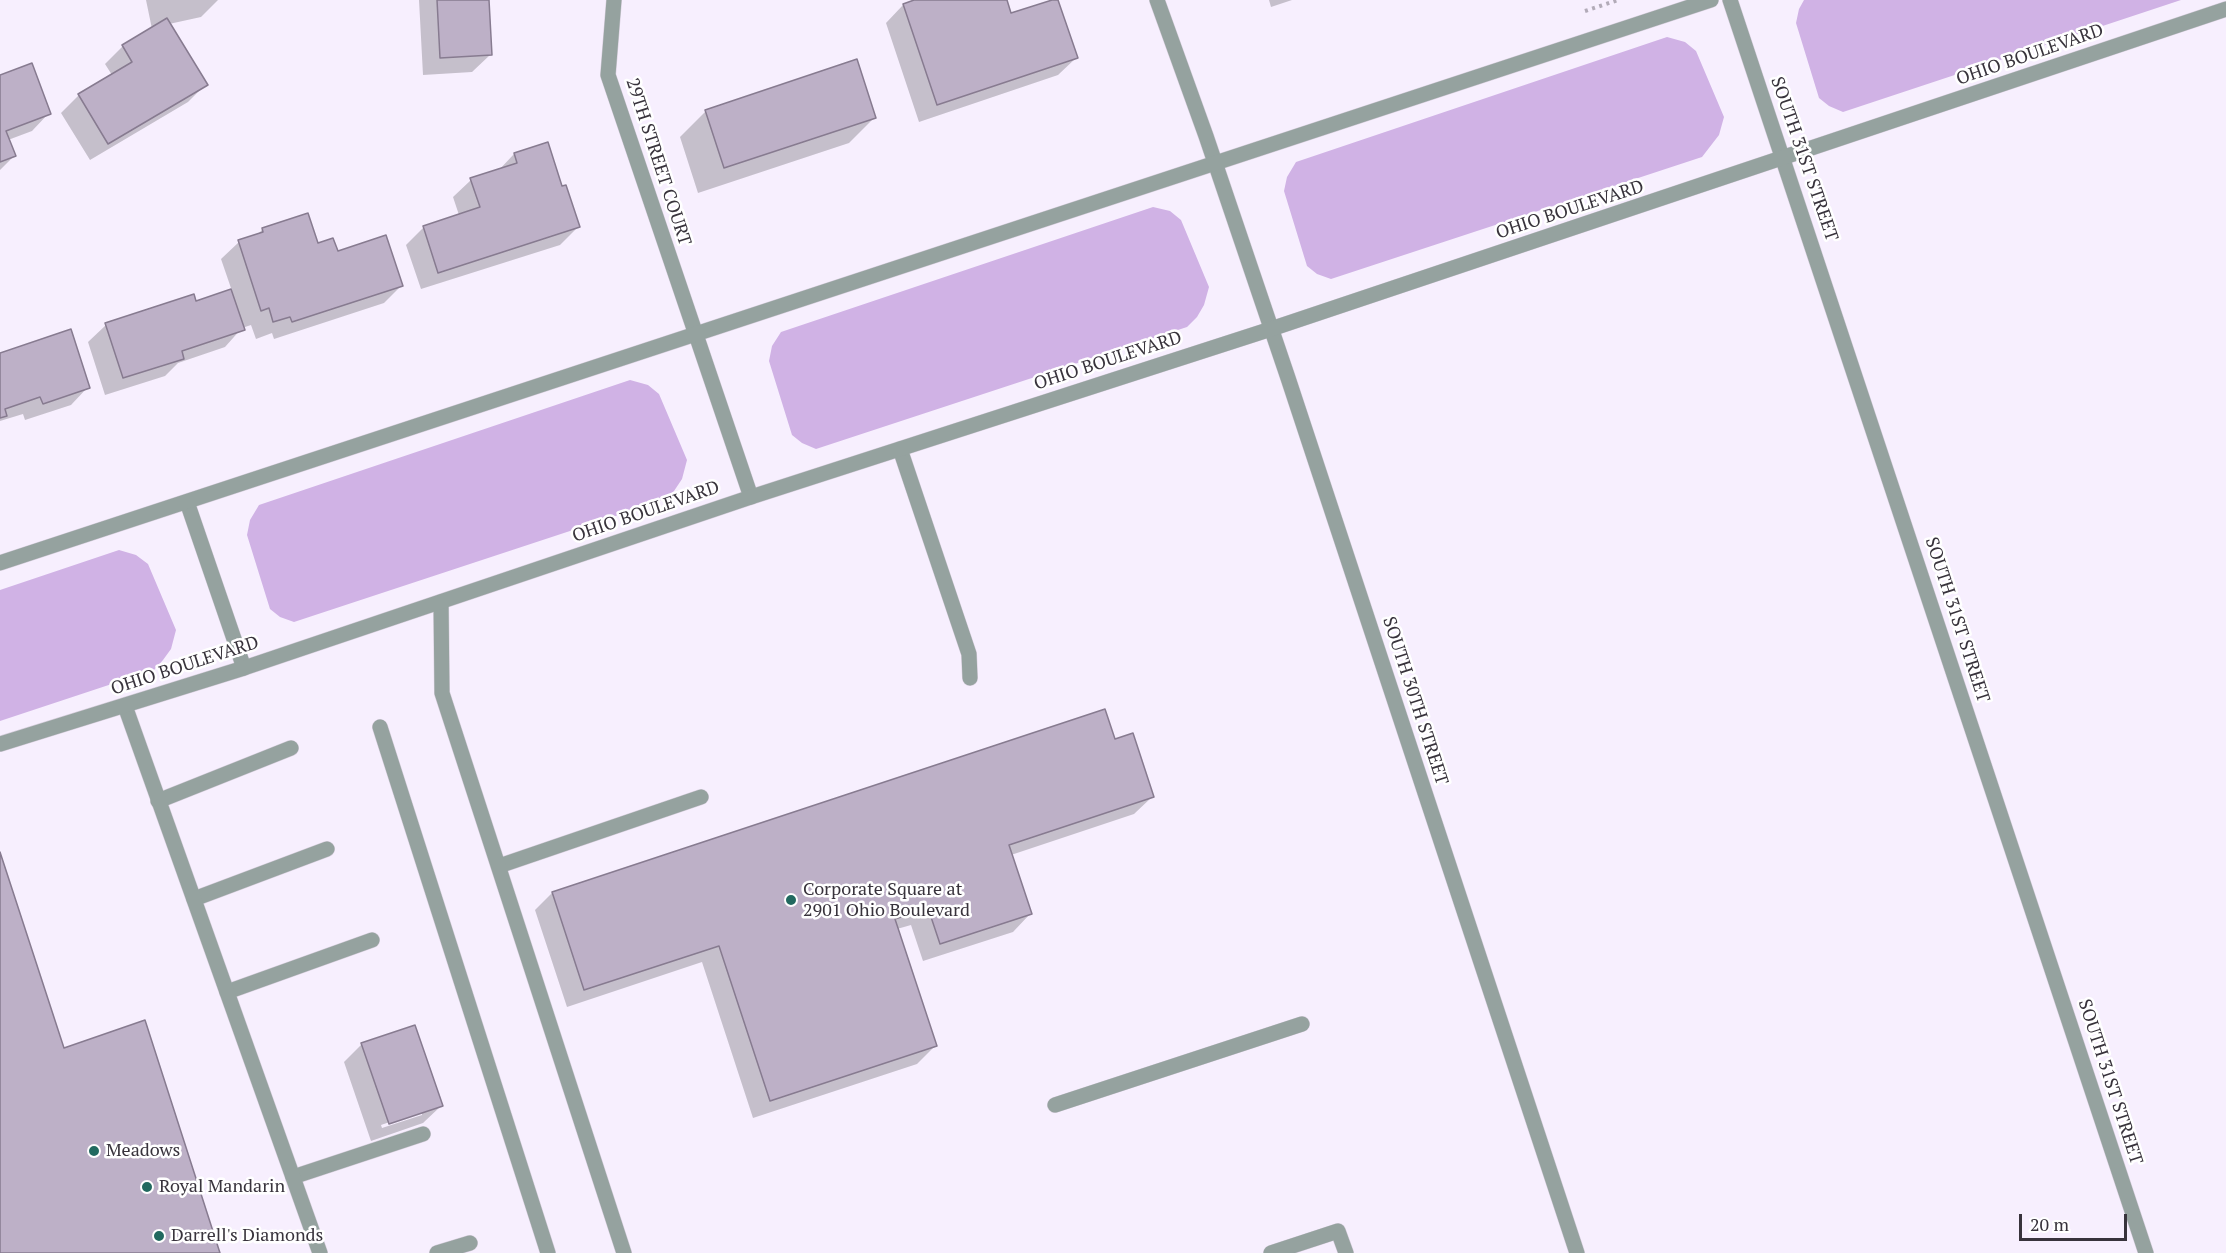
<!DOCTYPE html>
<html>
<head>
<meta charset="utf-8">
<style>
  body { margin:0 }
  #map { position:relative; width:2226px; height:1253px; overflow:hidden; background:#f7effe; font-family:"PT Serif",serif }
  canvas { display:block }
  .scale { position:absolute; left:2019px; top:1214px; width:108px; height:27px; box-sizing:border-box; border:3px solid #38333c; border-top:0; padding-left:8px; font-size:18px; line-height:21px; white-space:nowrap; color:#38333c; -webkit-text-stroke:4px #fff; paint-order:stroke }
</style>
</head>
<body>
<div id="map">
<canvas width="2226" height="1253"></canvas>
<div class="scale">20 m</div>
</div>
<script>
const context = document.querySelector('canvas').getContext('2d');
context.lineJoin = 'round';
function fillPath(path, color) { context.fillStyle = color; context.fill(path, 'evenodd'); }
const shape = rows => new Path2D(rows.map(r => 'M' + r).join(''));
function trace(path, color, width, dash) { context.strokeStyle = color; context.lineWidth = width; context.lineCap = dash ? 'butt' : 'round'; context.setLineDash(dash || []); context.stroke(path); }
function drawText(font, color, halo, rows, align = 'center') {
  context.font = font + ' "PT Serif",serif'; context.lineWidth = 5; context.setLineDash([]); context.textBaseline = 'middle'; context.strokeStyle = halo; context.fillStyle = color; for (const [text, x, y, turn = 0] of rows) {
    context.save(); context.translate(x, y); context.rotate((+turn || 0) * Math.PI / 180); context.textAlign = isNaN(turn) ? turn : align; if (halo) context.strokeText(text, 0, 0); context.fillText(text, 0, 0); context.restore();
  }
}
const green = shape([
  [1804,0,2181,0,1843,112,1829,106,1819,98,1796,23,1799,9],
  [1667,37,1685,42,1696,51,1724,117,1719,135,1702,157,1331,279,1317,274,1307,266,1284,191,1287,177,1296,162],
  [1153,207,1170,211,1181,220,1209,287,1204,305,1197,317,1187,327,816,449,802,443,792,435,769,361,772,346,781,332],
  [630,380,648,385,659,394,687,460,682,479,674,491,664,500,294,622,280,617,270,609,247,535,250,520,259,505],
  [119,550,136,555,148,564,176,630,171,649,163,660,154,670,0,721,0,590]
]);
const shadow = shape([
  [146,0,218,0,201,17,169,24,206,84,188,102,90,160,61,113,79,95,112,75,105,64,123,46,152,29],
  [419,0,487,0,490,55,472,72,423,75],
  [919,0,1005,0,1010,15,1057,0,1076,58,1058,75,919,122,886,23,903,5],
  [1269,0,1292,0,1271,7],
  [0,77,49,113,32,131,8,140,15,155,0,170],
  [706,111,875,117,849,143,698,193,680,137],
  [547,144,561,188,578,227,560,245,421,289,406,245,424,227,459,215,453,197,471,180,498,171,514,154],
  [263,229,337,253,401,286,384,303,274,339,272,333,256,339,251,325,242,328,225,347,178,363,165,376,105,395,88,342,106,325,195,303,232,291,221,259,239,242,255,237],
  [0,354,88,387,71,405,25,420,23,414,0,421],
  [1114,741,1152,797,1134,814,1011,855,1030,914,1013,932,923,961,911,925,897,929,935,1046,917,1064,753,1118,702,962,567,1007,535,910,552,893],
  [362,1044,441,1106,423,1123,371,1141,344,1062],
  [422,1111,422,1115,382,1128,381,1125]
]);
const building = shape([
  [437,0,489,0,492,55,440,58,437,0],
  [914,0,1007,0,1011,13,1052,0,1058,0,1078,58,937,105,903,4,914,0],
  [167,18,208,85,108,144,78,94,132,62,122,45,167,18],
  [857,59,876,118,724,168,705,110,857,59],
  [32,63,51,114,6,131,16,156,0,162,0,75,32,63],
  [548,142,562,186,566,185,580,227,438,273,423,226,480,207,470,178,517,163,514,153,548,142],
  [308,213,318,243,333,238,338,251,386,235,403,286,292,322,290,317,273,322,269,308,261,311,238,240,263,232,262,228,308,213],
  [231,289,245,330,182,351,184,359,123,378,105,323,194,294,196,301,231,289],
  [71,329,90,388,43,404,40,397,5,409,7,416,0,418,0,353,71,329],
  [1105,709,1115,739,1133,733,1154,797,1009,845,1032,914,940,944,928,908,895,919,937,1046,770,1101,719,946,584,990,552,892,1105,709],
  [0,852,64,1048,145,1020,220,1253,0,1253,0,852],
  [415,1025,443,1106,389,1124,361,1043,415,1025]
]);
const path = shape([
  [1585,11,1618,0]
]);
const service = shape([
  [900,449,969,654,970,678],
  [380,727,548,1253],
  [158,801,291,748],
  [499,866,701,797],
  [194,899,327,849],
  [227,992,372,940],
  [1055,1105,1302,1024],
  [293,1177,423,1134],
  [437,1253,470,1243],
  [1271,1253,1338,1231,1346,1253]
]);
const minor = shape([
  [614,0,608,75,751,497],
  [1157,0,1206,136,1288,378,1577,1253],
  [1730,0,2146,1253],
  [187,502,244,668],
  [441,602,442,693,624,1253],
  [125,706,320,1253]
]);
const tertiary = shape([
  [0,563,1711,0],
  [0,744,244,668,751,497,1271,329,2226,9]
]);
const markers = [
  [791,900,6,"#21695f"],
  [94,1151,6,"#21695f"],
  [147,1187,6,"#21695f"],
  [159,1236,6,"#21695f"]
];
const streetNames = [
  ["OHIO BOULEVARD",2030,55,-19],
  ["SOUTH 31ST STREET",1804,159,71],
  ["29TH STREET COURT",658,162,72],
  ["OHIO BOULEVARD",1570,210,-18],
  ["OHIO BOULEVARD",1108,361,-18],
  ["OHIO BOULEVARD",646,512,-19],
  ["SOUTH 31ST STREET",1957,620,72],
  ["OHIO BOULEVARD",185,666,-18],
  ["SOUTH 30TH STREET",1415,701,72],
  ["SOUTH 31ST STREET",2110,1082,72]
];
const poiNames = [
  ["Corporate Square at",803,890],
  ["2901 Ohio Boulevard",803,911],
  ["Meadows",106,1151],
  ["Royal Mandarin",159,1187],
  ["Darrell's Diamonds",171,1236]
];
fillPath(green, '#d0b2e5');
fillPath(shadow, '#0003');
fillPath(building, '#bdb0c7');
trace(building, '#877b90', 1.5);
trace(service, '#d5cddb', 16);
trace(minor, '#d5cddb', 16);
trace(tertiary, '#d5cddb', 16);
trace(path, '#b2abb8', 4, [3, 4.5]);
trace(service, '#95a29f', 15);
trace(minor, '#95a29f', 15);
trace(tertiary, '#95a29f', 15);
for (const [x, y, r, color] of markers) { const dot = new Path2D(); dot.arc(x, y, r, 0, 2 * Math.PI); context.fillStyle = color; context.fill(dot); trace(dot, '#fff', 2); }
drawText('18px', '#38333c', '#fff', streetNames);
drawText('18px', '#38333c', '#fff', poiNames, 'left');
</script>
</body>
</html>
